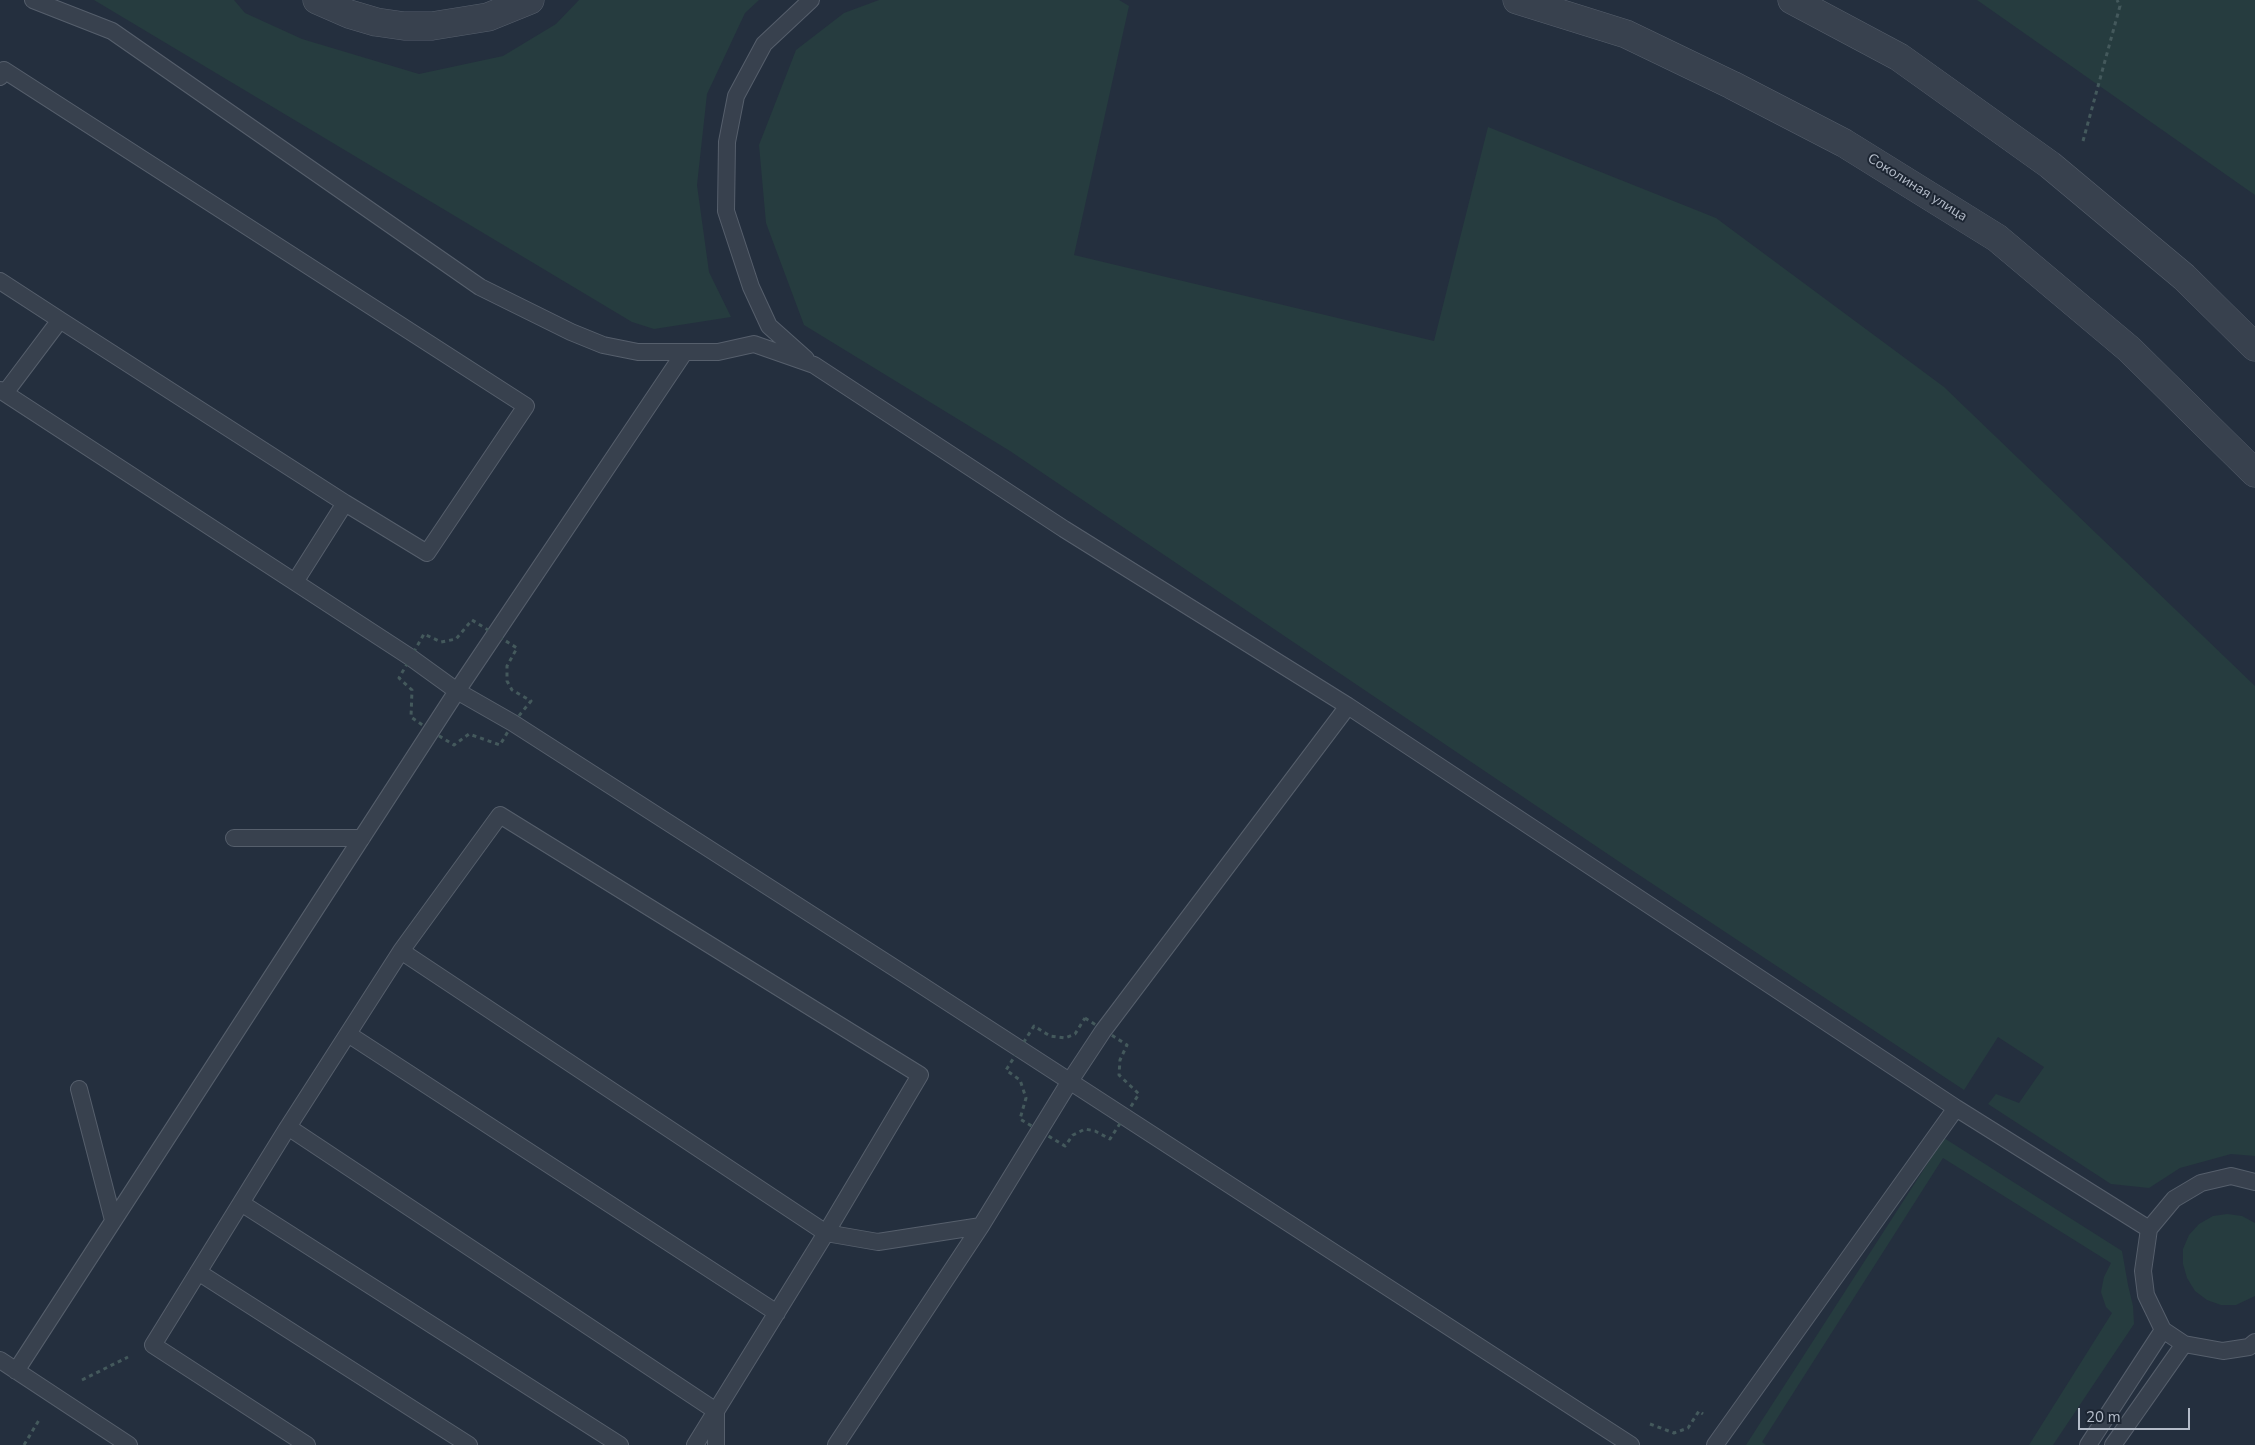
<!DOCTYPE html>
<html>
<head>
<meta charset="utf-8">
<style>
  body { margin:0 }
  #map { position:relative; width:2255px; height:1445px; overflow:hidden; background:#242f3e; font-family:"Nunito Sans",sans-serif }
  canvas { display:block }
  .scale { position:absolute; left:2078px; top:1408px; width:112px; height:22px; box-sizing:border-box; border:2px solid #b4bcc9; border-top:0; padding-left:6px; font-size:15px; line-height:18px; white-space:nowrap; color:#b4bcc9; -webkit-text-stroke:4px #1d2633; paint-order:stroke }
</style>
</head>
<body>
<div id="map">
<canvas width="2255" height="1445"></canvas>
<div class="scale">20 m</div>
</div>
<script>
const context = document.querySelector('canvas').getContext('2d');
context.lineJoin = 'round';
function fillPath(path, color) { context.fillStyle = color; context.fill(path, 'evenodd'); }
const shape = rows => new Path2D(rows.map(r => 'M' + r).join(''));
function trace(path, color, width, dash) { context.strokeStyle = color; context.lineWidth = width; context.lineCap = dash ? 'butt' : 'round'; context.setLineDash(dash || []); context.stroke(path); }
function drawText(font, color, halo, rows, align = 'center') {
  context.font = font + ' "Nunito Sans",sans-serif'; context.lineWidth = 4; context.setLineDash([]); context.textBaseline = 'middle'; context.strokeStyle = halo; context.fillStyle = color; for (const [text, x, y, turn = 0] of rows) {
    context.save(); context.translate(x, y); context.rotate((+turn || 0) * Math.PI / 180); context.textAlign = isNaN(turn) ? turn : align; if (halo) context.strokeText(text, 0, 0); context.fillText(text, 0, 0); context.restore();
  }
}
const green = shape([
  [94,0,234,0,245,13,302,39,419,74,503,56,556,24,579,0,759,0,745,13,707,94,697,185,709,272,731,317,654,329,632,322],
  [879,0,1119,0,1129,6,1074,255,1434,341,1488,127,1716,218,1944,387,2255,686,2255,1156,2231,1154,2180,1168,2149,1188,2111,1184,1988,1104,1996,1094,2019,1103,2044,1067,1998,1037,1964,1090,1624,865,1010,451,804,325,766,223,759,145,796,50,844,13],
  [1977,0,2255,0,2255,195],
  [1944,1138,2122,1251,2128,1285,2133,1306,2134,1324,2053,1445,2029,1445,2112,1313,2106,1307,2101,1292,2104,1277,2111,1263,1943,1158,1762,1442,1766,1445,1746,1445],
  [2227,1214,2242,1216,2255,1223,2255,1296,2236,1305,2221,1305,2207,1300,2195,1291,2187,1278,2183,1264,2183,1249,2189,1235,2199,1224,2213,1216]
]);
const path = shape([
  [2083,141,2120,6,2117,0],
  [472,620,517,648,507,666,507,681,512,690,531,701,513,723,500,745,469,734,454,745,431,731,411,717,412,690,399,678,424,634,441,642,456,639,472,620],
  [1085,1018,1127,1045,1120,1060,1119,1075,1139,1094,1110,1139,1095,1131,1085,1129,1073,1135,1065,1146,1020,1119,1026,1098,1020,1080,1006,1070,1034,1026,1050,1036,1065,1038,1075,1034,1085,1018],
  [82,1380,128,1357],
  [1650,1424,1674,1433,1688,1428,1699,1411,1703,1414],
  [24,1445,39,1420]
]);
const lane = shape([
  [33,0,112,31,480,287,571,332,603,345,638,352,718,352,754,344,814,365,1064,529,1348,706,1956,1108,2149,1229],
  [0,77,4,70,526,406,427,553,345,503],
  [0,281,60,320],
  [806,359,769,326,751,287,726,211,727,142,736,96,764,44,811,0],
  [0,390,410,657,457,691,513,723,915,981,1631,1445],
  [5,393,60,320,345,503,295,582],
  [234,838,362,838],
  [401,951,500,815,920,1075,826,1233,695,1445],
  [348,1034,777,1313],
  [79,1089,113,1220],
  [288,1127,153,1345,307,1445],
  [2255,1182,2231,1176,2201,1183,2174,1199,2149,1229,2143,1271,2146,1295,2163,1330,2184,1344,2223,1351,2249,1347,2255,1342],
  [241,1203,620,1445],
  [198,1272,469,1445],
  [0,1360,129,1445],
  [16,1371,457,691,684,353],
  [716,1445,716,1411,288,1127,401,951,826,1233,878,1242,981,1226],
  [836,1445,981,1226,1070,1081,1103,1031,1348,706],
  [1715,1445,1956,1108],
  [2088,1445,2163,1330],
  [2113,1445,2184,1344]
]);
const street = shape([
  [317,0,349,14,376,22,404,26,432,26,488,17,530,0],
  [1517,0,1626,34,1732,85,1844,143,1997,238,2129,349,2255,473],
  [1792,0,1899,57,2050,165,2184,277,2255,347]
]);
const streetNames = [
  ["Соколиная улица",1917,188,32]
];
fillPath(green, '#263c3f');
trace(lane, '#565f6c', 18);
trace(street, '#565f6c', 29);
trace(path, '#44595c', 3, [4, 4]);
trace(lane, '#38414e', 16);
trace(street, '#38414e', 28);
drawText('14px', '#b4bcc9', '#1d2633', streetNames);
</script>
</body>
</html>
